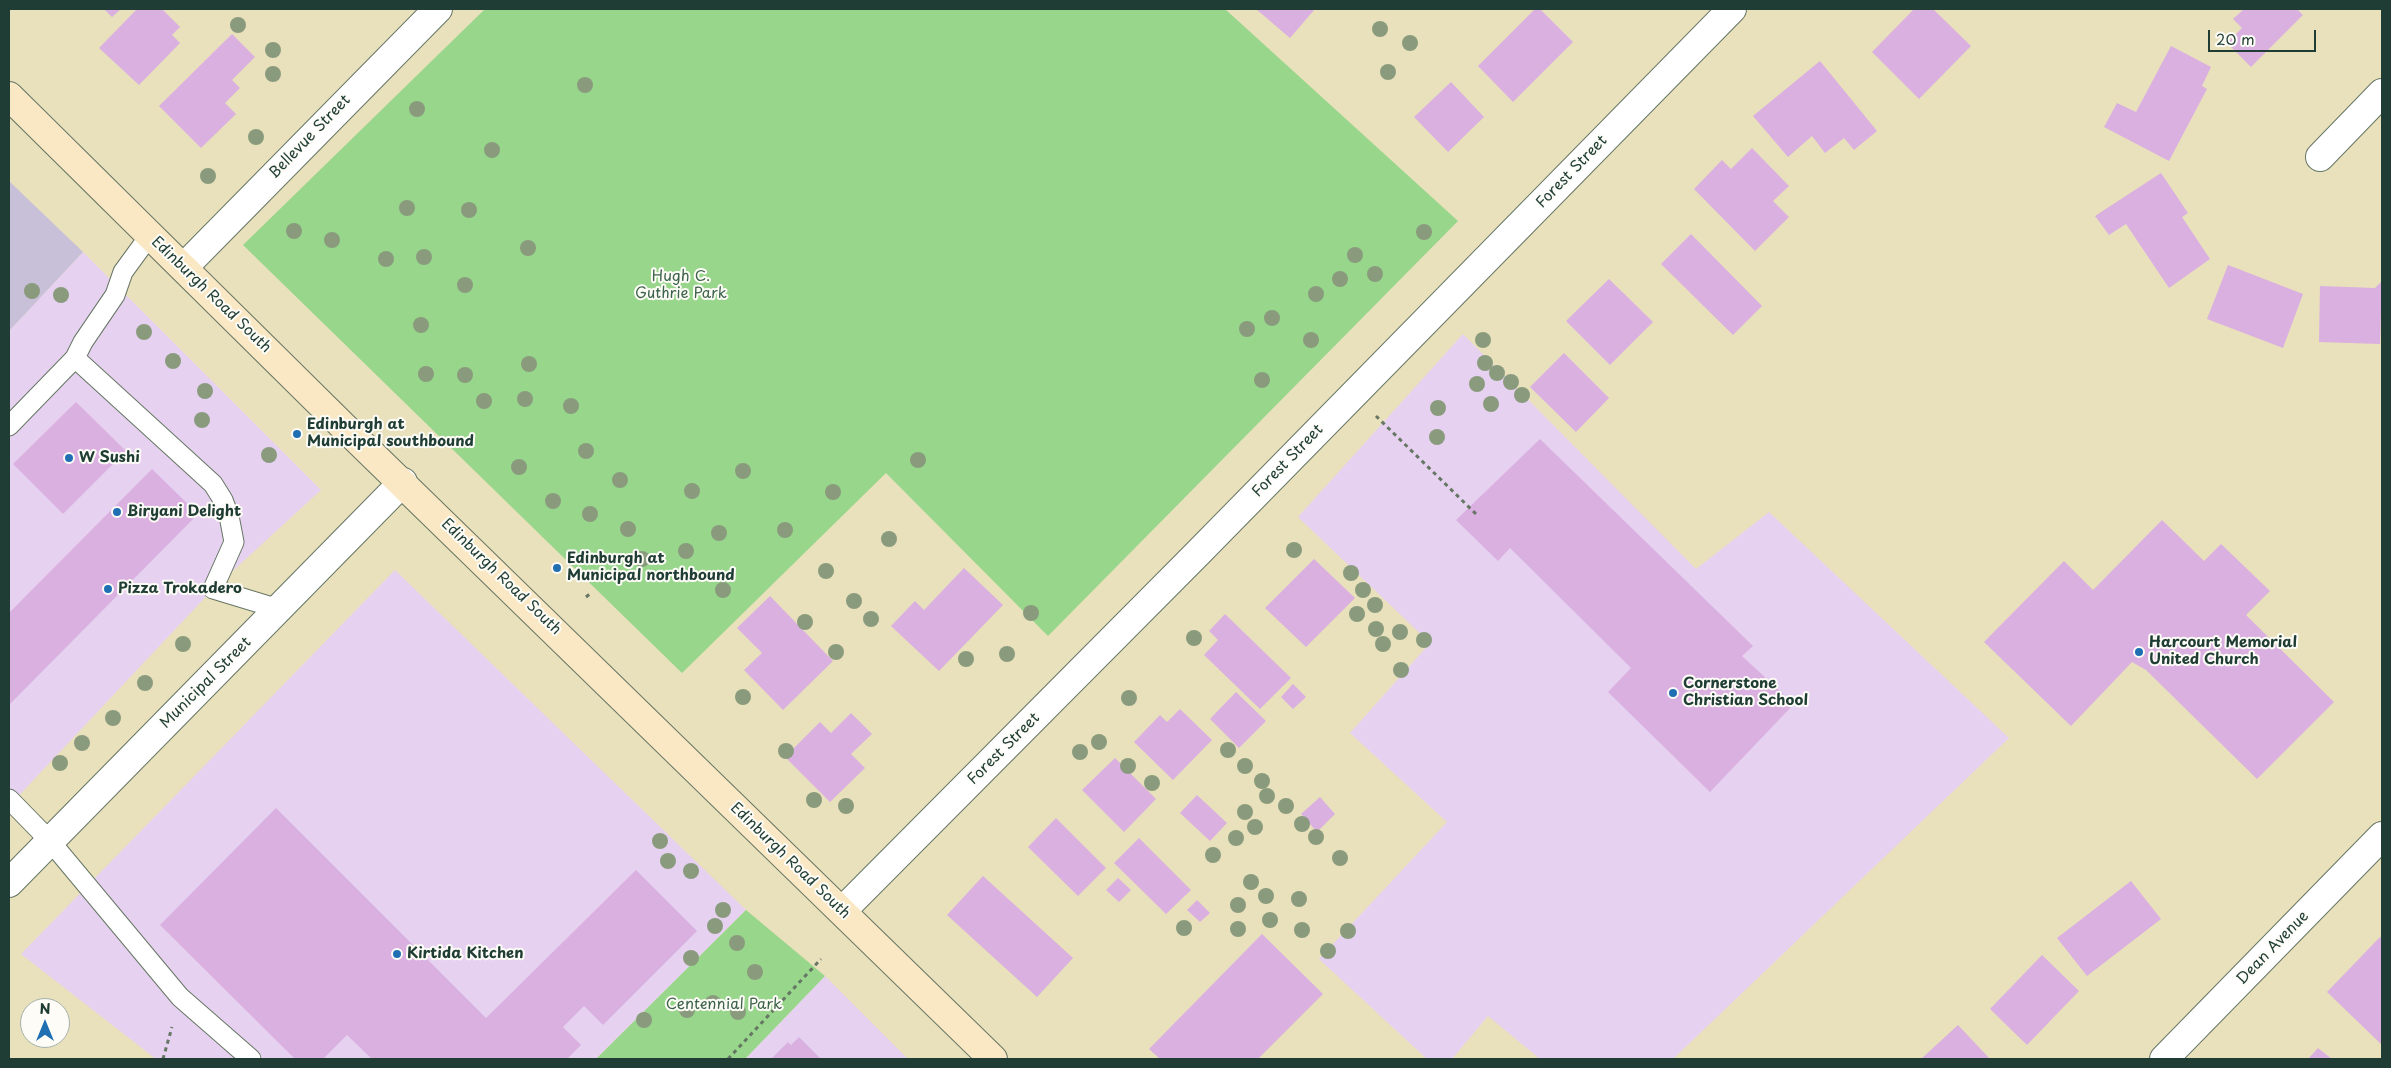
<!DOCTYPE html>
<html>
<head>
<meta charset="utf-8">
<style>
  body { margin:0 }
  #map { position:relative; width:2391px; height:1068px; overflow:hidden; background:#e9e0bc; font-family:"Playpen Sans",sans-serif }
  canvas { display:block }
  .frame { position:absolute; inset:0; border:10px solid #1f3d34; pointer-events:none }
  .north { position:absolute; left:20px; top:998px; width:50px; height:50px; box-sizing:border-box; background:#fdfcf7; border:1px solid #a4b0a9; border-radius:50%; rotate:0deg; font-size:14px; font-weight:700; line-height:20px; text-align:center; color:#1f3d34 }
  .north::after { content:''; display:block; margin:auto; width:18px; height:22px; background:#1f6fb2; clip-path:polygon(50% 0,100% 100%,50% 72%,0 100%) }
  .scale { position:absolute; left:2208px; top:30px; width:108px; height:22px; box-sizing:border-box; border:2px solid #1f3d34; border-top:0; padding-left:6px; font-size:15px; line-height:18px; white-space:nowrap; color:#1f3d34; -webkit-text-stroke:4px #fdfcf7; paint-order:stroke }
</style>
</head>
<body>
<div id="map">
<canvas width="2391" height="1068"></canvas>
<div class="frame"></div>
<div class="north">N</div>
<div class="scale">20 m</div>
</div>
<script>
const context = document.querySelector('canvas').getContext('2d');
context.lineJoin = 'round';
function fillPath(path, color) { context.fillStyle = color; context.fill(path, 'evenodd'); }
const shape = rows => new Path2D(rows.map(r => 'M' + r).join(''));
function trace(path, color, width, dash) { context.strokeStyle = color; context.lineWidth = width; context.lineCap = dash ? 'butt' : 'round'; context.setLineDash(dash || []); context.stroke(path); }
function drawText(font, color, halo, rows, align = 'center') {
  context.font = font + ' "Playpen Sans",sans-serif'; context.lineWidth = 4; context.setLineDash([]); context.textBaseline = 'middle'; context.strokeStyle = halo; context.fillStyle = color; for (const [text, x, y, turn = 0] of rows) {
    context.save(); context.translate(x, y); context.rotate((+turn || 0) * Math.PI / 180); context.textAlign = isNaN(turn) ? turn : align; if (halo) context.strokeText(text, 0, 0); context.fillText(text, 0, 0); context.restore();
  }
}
const built = shape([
  [83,252,321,490,213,589,9,806,9,331],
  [1463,334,1696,569,1769,512,2009,738,1673,1059,1540,1059,1488,1016,1452,1059,1427,1059,1319,959,1447,822,1350,733,1430,643,1298,517],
  [395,570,746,910,596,1059,156,1059,21,954],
  [825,976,908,1059,745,1059]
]);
const industrial = shape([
  [9,181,83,252,9,331]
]);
const green = shape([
  [485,9,1225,9,1458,221,1048,636,886,473,682,673,243,245],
  [746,910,825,976,745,1059,596,1059]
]);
const building = shape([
  [104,9,121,9,112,17],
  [137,9,162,9,180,27,172,35,180,43,139,85,99,48],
  [1256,9,1315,9,1290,38],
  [1535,9,1540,9,1573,42,1513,102,1478,66],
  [1914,9,1933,9,1971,46,1919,99,1872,52],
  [2244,9,2297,9,2303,15,2251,67,2227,43,2242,28,2233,19],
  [232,34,255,57,232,80,240,88,225,103,236,114,201,148,159,106],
  [2171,46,2211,67,2202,86,2207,89,2169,161,2104,127,2117,103,2136,112],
  [1820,61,1877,131,1854,150,1844,138,1825,153,1812,136,1788,157,1753,116],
  [1451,82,1484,117,1448,152,1414,117],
  [1752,148,1789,186,1773,201,1789,217,1755,251,1694,189,1722,160,1731,169],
  [2161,173,2188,213,2182,217,2210,259,2169,288,2126,224,2109,235,2095,216],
  [1691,234,1762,306,1733,335,1661,264],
  [2228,265,2303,294,2283,348,2207,319],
  [1609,279,1653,322,1610,365,1566,321],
  [2382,281,2380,344,2319,342,2320,286,2375,288],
  [1564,353,1609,398,1576,432,1530,387],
  [76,402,126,451,63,514,13,464],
  [1540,439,1753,646,1742,656,1794,704,1710,792,1608,692,1631,668,1510,548,1498,561,1456,520],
  [152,469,198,514,9,705,9,613],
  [2162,520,2204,561,2221,544,2270,591,2246,615,2334,702,2257,779,2146,670,2132,662,2071,726,1984,642,2064,561,2093,590],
  [1314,559,1355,598,1306,647,1265,608],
  [964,568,1003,605,939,671,891,626,915,601,924,610],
  [770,596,833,661,783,710,744,670,762,653,737,628],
  [1225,614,1291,678,1260,709,1204,655,1218,640,1209,631],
  [1293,684,1306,697,1293,709,1281,697],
  [1236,692,1266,721,1239,748,1210,719],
  [1180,709,1212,740,1173,780,1134,742,1160,715,1167,722],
  [851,713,872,734,851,754,865,768,830,802,785,757,820,722,831,733],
  [1115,758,1156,799,1124,832,1082,790],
  [1197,795,1227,823,1210,841,1180,813],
  [1320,797,1335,814,1317,832,1301,814],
  [276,808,486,1018,636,870,697,931,603,1025,584,1006,563,1027,581,1045,567,1059,372,1059,347,1035,323,1059,295,1059,160,925],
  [1056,818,1106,868,1078,896,1028,847],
  [1139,838,1191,890,1166,914,1114,863],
  [983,876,1073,958,1037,997,947,915],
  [1118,878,1131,890,1119,902,1106,890],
  [2131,881,2161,919,2087,976,2057,938],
  [1197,900,1210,913,1200,922,1187,910],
  [1262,934,1323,994,1258,1059,1160,1059,1149,1049],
  [2380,937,2382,939,2382,1045,2327,992],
  [2042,955,2079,991,2027,1045,1990,1009],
  [1958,1025,1990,1059,1921,1059],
  [799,1037,821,1059,771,1059,788,1042,791,1045],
  [2318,1048,2332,1059,2308,1059]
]);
const path = shape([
  [1376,416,1476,514],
  [557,568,561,563],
  [586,597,591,593],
  [163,1059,172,1027],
  [728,1059,821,959]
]);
const lane = shape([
  [75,358,213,484,223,500,229,516,234,542,213,589,279,609],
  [9,426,75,358,83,342,115,295,123,272,150,235],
  [9,799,50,841,180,997,251,1059]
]);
const street = shape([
  [2320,157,2382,93],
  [184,267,438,9],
  [9,883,403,482],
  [842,911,1197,554,1732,9],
  [2164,1059,2382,836]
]);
const secondary = shape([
  [9,96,342,425,993,1059]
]);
const trees = [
  [238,25],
  [1380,29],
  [1410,43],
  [273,50],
  [1388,72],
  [273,74],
  [585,85],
  [417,109],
  [256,137],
  [492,150],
  [208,176],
  [407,208],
  [469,210],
  [294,231],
  [1424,232],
  [332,240],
  [528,248],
  [1355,255],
  [424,257],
  [386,259],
  [1375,274],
  [1340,279],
  [465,285],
  [32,291],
  [1316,294],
  [61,295],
  [1272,318],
  [421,325],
  [1247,329],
  [144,332],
  [1311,340],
  [1483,340],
  [173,361],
  [1485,363],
  [529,364],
  [1497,373],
  [426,374],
  [465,375],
  [1262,380],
  [1511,382],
  [1477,384],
  [205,391],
  [1522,395],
  [525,399],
  [484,401],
  [1491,404],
  [571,406],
  [1438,408],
  [202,420],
  [1437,437],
  [586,451],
  [269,455],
  [918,460],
  [519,467],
  [743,471],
  [620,480],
  [692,491],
  [833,492],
  [553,501],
  [590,514],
  [628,529],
  [785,530],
  [719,533],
  [889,539],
  [1294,550],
  [686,551],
  [642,559],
  [826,571],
  [1351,573],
  [723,590],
  [1363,590],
  [854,601],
  [1375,605],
  [1031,613],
  [1357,614],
  [871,619],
  [805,622],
  [1376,629],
  [1400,632],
  [1194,638],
  [1424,640],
  [183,644],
  [1383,644],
  [836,652],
  [1007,654],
  [966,659],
  [1401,670],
  [145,683],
  [743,697],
  [1129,698],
  [113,718],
  [1099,742],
  [82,743],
  [1228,750],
  [786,751],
  [1080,752],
  [60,763],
  [1128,766],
  [1245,766],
  [1262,781],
  [1152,783],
  [1267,796],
  [814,800],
  [846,806],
  [1286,806],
  [1245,812],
  [1302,824],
  [1255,827],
  [1316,837],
  [1236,838],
  [660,841],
  [1213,855],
  [1340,858],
  [668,861],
  [691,871],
  [1251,882],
  [1266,896],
  [1299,899],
  [1238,905],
  [723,910],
  [1270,920],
  [715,926],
  [1184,928],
  [1238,929],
  [1302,930],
  [1348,931],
  [737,943],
  [1328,951],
  [691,958],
  [755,972],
  [713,1003],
  [687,1010],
  [738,1012],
  [644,1020]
];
const markers = [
  [297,434,5,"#1f6fb2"],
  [69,458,5,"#1f6fb2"],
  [117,512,5,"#1f6fb2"],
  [557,568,5,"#1f6fb2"],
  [108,589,5,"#1f6fb2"],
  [2139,652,5,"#1f6fb2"],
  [1673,693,5,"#1f6fb2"],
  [397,954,5,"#1f6fb2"]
];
const streetNames = [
  ["Bellevue Street",310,137,-46],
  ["Forest Street",1572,172,-46],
  ["Edinburgh Road South",211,295,44],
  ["Forest Street",1288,461,-46],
  ["Edinburgh Road South",501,577,44],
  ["Municipal Street",206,683,-45],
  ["Forest Street",1004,749,-45],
  ["Edinburgh Road South",790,861,44],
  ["Dean Avenue",2273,948,-46]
];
const parkNames = [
  ["Hugh C.",681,277],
  ["Guthrie Park",681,294],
  ["Centennial Park",724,1005]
];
const poiNames = [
  ["Edinburgh at",307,425],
  ["Municipal southbound",307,442],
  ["W Sushi",79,458],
  ["Biryani Delight",127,512],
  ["Edinburgh at",567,559],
  ["Municipal northbound",567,576],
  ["Pizza Trokadero",118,589],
  ["Harcourt Memorial",2149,643],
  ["United Church",2149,660],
  ["Cornerstone",1683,684],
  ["Christian School",1683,701],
  ["Kirtida Kitchen",407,954]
];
fillPath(built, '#e6d2f0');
fillPath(industrial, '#c8bfd8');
fillPath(green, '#97d68b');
fillPath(building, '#dab0e1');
trace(lane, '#667664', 21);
trace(street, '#667664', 30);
trace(secondary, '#667664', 30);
trace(path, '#667664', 3, [4, 4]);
trace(lane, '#fff', 19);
trace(street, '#fff', 28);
trace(secondary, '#fae7c3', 28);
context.fillStyle = '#8a9b7d';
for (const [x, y] of trees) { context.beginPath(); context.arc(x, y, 8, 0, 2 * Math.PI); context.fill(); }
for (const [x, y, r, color] of markers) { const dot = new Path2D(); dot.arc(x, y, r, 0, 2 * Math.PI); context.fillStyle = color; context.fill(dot); trace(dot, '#fdfcf7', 2); }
drawText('15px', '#1f3d34', '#fdfcf7', streetNames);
drawText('15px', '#3d634a', '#fdfcf7', parkNames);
drawText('bold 15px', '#1f3d34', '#fdfcf7', poiNames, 'left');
</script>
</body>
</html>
